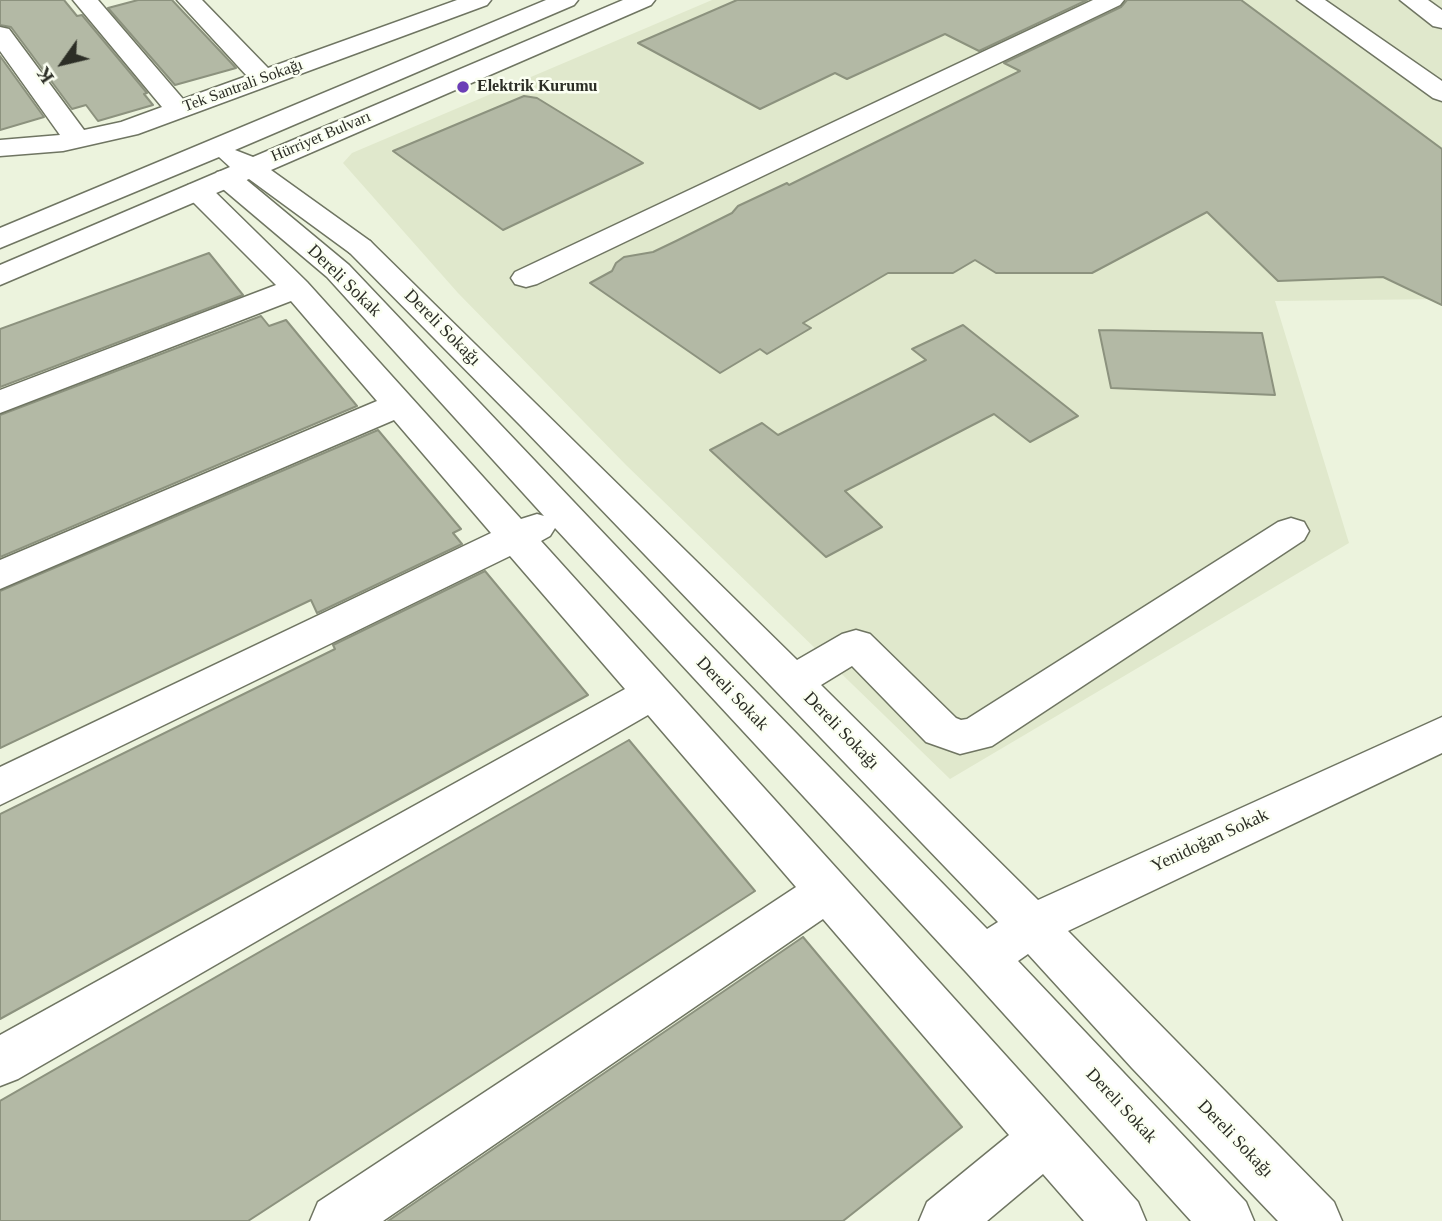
<!DOCTYPE html>
<html>
<head>
<meta charset="utf-8">
<style>
  body { margin:0 }
  #map { position:relative; width:1442px; height:1221px; overflow:hidden; background:#ecf3dd; font-family:Georgia,serif }
  canvas { display:block }
  .north { position:absolute; left:28px; top:28px; width:70px; height:70px; -webkit-text-stroke:5px #fbfff2; paint-order:stroke; rotate:236deg; font-size:19px; font-weight:700; line-height:28px; text-align:center; color:#2c2e26 }
  .north::after { content:''; display:block; margin:auto; width:24px; height:32px; background:#2c2e26; clip-path:polygon(50% 0,100% 100%,50% 72%,0 100%) }
</style>
</head>
<body>
<div id="map">
<canvas width="1442" height="1221"></canvas>
<div class="north">K</div>
</div>
<script>
const context = document.querySelector('canvas').getContext('2d');
context.lineJoin = 'round';
function fillPath(path, color) { context.fillStyle = color; context.fill(path, 'evenodd'); }
const shape = rows => new Path2D(rows.map(r => 'M' + r).join(''));
function trace(path, color, width, dash) { context.strokeStyle = color; context.lineWidth = width; context.lineCap = dash ? 'butt' : 'round'; context.setLineDash(dash || []); context.stroke(path); }
function drawText(font, color, halo, rows, align = 'center') {
  context.font = font + ' Georgia,serif'; context.lineWidth = 5; context.setLineDash([]); context.textBaseline = 'middle'; context.strokeStyle = halo; context.fillStyle = color; for (const [text, x, y, turn = 0] of rows) {
    context.save(); context.translate(x, y); context.rotate((+turn || 0) * Math.PI / 180); context.textAlign = isNaN(turn) ? turn : align; if (halo) context.strokeText(text, 0, 0); context.fillText(text, 0, 0); context.restore();
  }
}
const built = shape([
  [712,0,1442,0,1442,299,1275,301,1349,543,950,779,626,465,458,293,343,163,352,153]
]);
const building = shape([
  [0,0,64,0,77,16,82,15,147,93,144,94,153,105,98,121,86,105,72,109,11,27,0,25,0,0],
  [138,0,172,0,236,68,175,85,108,8,138,0],
  [737,0,1087,0,979,51,945,34,847,79,835,73,760,109,638,43,737,0],
  [1127,0,1241,0,1442,149,1442,305,1383,277,1278,281,1207,212,1092,273,996,273,975,260,953,273,888,273,803,323,811,328,767,354,760,349,720,373,590,283,612,271,616,263,624,257,653,252,676,241,732,213,738,206,787,183,789,185,1020,71,1004,63,1121,7,1127,0],
  [0,56,44,117,0,130,0,56],
  [524,96,537,98,643,163,503,230,393,151,524,96],
  [209,253,243,295,0,387,0,329,209,253],
  [261,316,269,326,286,320,357,406,0,557,0,415,261,316],
  [963,325,1078,416,1030,442,994,414,845,491,882,527,826,557,710,450,762,423,778,435,926,360,912,349,963,325],
  [1099,330,1262,333,1275,395,1111,388,1099,330],
  [378,430,461,529,453,533,462,544,317,613,311,600,0,748,0,591,378,430],
  [485,571,588,695,0,1019,0,814,335,649,333,645,485,571],
  [629,740,755,891,248,1221,0,1221,0,1101,629,740],
  [803,937,962,1127,843,1221,388,1221,803,937]
]);
const minor = shape([
  [73,0,98,0,183,99,247,76,177,0,202,0,268,68,457,0,491,0,487,5,138,134,63,151,0,156,0,140,60,135,0,51,0,27,9,29,84,130,121,122,162,107,73,0],
  [1093,0,1124,0,1120,5,537,284,526,287,515,284,511,278,515,272,1093,0],
  [1297,0,1325,0,1442,81,1442,101,1433,98,1297,0],
  [1400,0,1428,0,1442,10,1442,28,1433,26,1400,0],
  [227,170,237,172,349,265,685,619,987,929,998,922,521,426,350,253,345,247,350,241,360,238,370,241,797,660,842,634,856,630,870,634,956,718,961,720,967,719,1278,522,1291,518,1304,522,1309,531,1304,540,992,746,960,754,926,742,852,666,821,685,1038,900,1442,717,1442,753,1068,931,1334,1202,1342,1221,1278,1221,1132,1068,1028,954,1018,961,1246,1202,1254,1221,1191,1221,967,973,555,528,550,536,541,541,1138,1202,1146,1221,1084,1221,1043,1174,987,1221,919,1221,927,1202,1009,1135,823,919,383,1221,310,1221,318,1202,796,887,648,715,18,1079,0,1086,0,1035,625,689,510,556,0,805,0,767,491,533,394,420,0,589,0,560,377,401,291,301,0,413,0,390,276,285,188,197,184,191,188,185,198,183,208,185,307,282,521,519,537,514,544,516,327,277,217,184,213,178,217,172,227,170]
]);
const major = shape([
  [546,0,578,0,574,5,235,150,253,157,623,0,655,0,651,5,271,170,370,241,375,247,370,253,360,256,350,253,249,179,0,285,0,265,230,167,219,157,0,248,0,228,546,0]
]);
const markers = [
  [463,87,7,"#6b3eb6"]
];
const farStreetnames = [
  ["Tek Santrali Sokağı",243,86,-20],
  ["Hürriyet Bulvarı",321,137,-23]
];
const farPoinames = [
  ["Elektrik Kurumu",477,87]
];
const streetNames = [
  ["Dereli Sokak",344,281,44],
  ["Dereli Sokağı",442,328,45],
  ["Dereli Sokak",732,694,46],
  ["Dereli Sokağı",841,731,46],
  ["Yenidoğan Sokak",1210,841,-25],
  ["Dereli Sokak",1121,1106,47],
  ["Dereli Sokağı",1235,1139,46]
];
fillPath(built, '#e0e8cc');
fillPath(building, '#b3b9a5');
trace(building, '#8c927e', 2);
trace(minor, '#6f7562', 3);
trace(major, '#6f7562', 3);
fillPath(minor, '#fff');
fillPath(major, '#fff');
for (const [x, y, r, color] of markers) { const dot = new Path2D(); dot.arc(x, y, r, 0, 2 * Math.PI); context.fillStyle = color; context.fill(dot); trace(dot, '#fbfff2', 2.5); }
drawText('16px', '#2c2e26', '#fbfff2', farStreetnames);
drawText('bold 16px', '#2c2e26', '#fbfff2', farPoinames, 'left');
drawText('18px', '#2c2e26', '#fbfff2', streetNames);
</script>
</body>
</html>
